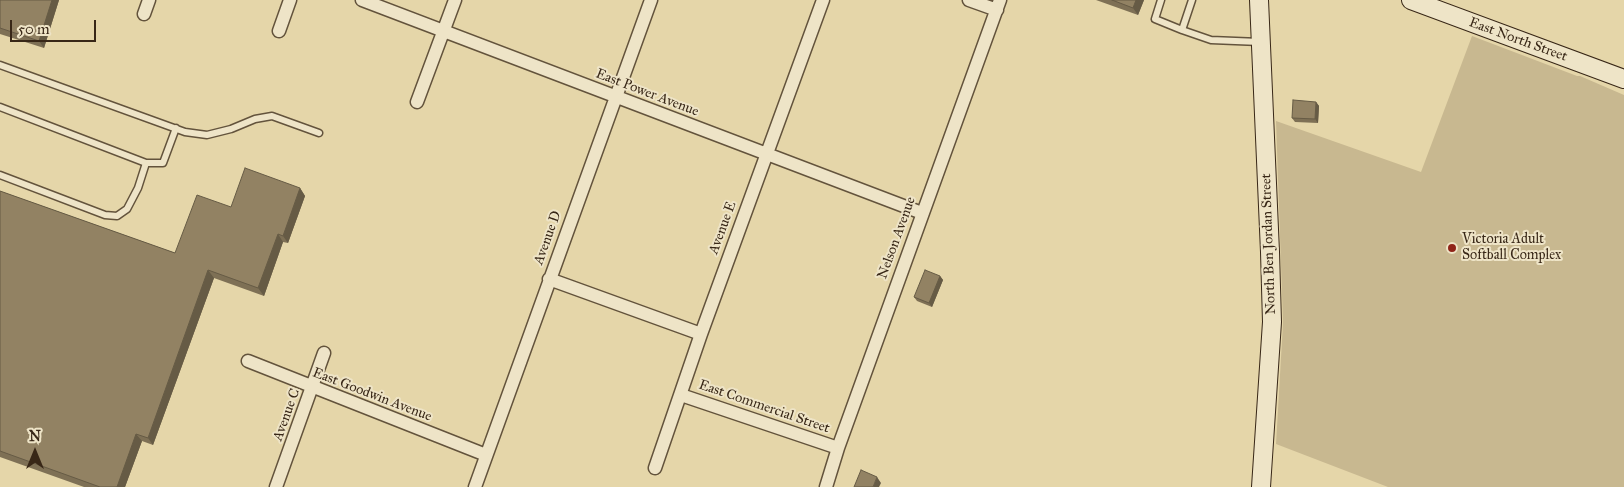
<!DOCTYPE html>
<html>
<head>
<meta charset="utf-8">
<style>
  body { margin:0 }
  #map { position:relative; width:1624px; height:487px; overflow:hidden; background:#e5d6a9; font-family:"IM FELL Great Primer",serif }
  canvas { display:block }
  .north { position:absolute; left:10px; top:427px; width:50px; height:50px; -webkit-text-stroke:4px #eee4c7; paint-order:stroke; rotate:0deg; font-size:14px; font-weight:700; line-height:20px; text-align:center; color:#382717 }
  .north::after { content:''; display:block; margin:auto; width:18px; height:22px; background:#382717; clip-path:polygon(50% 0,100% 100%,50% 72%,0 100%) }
  .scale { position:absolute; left:10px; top:20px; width:86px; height:22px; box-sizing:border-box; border:2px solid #382717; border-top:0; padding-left:6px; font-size:15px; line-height:18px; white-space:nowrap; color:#382717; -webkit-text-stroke:4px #eee4c7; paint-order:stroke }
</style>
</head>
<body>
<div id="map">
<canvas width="1624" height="487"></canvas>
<div class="north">N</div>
<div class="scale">50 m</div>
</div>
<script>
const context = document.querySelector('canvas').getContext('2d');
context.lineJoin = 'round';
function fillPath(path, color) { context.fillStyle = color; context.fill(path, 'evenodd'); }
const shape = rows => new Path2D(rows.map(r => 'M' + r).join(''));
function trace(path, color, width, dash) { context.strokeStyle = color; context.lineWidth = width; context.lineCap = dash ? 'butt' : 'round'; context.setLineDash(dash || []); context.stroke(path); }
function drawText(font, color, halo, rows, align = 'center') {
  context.font = font + ' "IM FELL Great Primer",serif'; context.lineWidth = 4; context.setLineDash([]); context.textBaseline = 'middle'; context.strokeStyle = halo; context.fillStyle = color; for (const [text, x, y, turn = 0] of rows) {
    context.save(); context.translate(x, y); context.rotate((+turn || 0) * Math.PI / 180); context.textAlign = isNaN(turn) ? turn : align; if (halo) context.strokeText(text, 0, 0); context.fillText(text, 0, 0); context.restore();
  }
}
const green = shape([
  [1472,36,1577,76,1580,76,1624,95,1624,487,1388,487,1276,444,1283,323,1276,121,1421,172]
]);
const lane = shape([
  [1161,0,1155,19,1182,30],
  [1192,0,1182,30,1211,40,1260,42],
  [0,65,185,132,207,135,231,129,255,119,272,116,319,133],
  [0,107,146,163],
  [0,175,105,215,117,216,127,209,138,188,146,163,163,163,176,128]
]);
const street = shape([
  [362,0,922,213],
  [969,0,997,10],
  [144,14,149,0],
  [279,31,290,0],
  [417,102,455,0],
  [549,279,701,334],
  [248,361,486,455],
  [681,395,838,448],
  [655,468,701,334,823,0],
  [276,487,324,353],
  [475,487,651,0],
  [826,487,838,448,1000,0]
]);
const secondary = shape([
  [1259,0,1270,252,1272,322,1261,487],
  [1411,0,1624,79]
]);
const wall = shape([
  [0,0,59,0,44,48,0,34],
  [1096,0,1144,0,1138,15],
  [1316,102,1319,106,1318,123,1295,122,1292,118],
  [300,188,305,196,288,243,283,242,264,296,214,278,153,445,142,441,125,487,84,487,0,457,0,191,175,253,231,207],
  [940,276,943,280,932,307,917,301,914,297]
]);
const shadedWall = shape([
  [52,0,59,0,44,48,39,41],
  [1136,0,1144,0,1138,15,1133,8],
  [1316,102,1319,106,1318,123,1315,119],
  [300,188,305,196,288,243,283,236],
  [278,234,283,242,264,296,258,288],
  [208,270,214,278,153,445,148,438],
  [940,276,943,280,932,307,929,303],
  [136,434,142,441,125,487,117,487],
  [877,477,881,483,879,487,873,487]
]);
const building = shape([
  [0,0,52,0,39,41,0,28,0,0],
  [1112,0,1136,0,1133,8,1112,0],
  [1293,100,1316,102,1315,119,1292,118,1293,100],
  [245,168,300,188,283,236,278,234,258,288,208,270,148,438,136,434,117,487,100,487,0,451,0,191,175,253,197,195,231,207,245,168],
  [925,270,940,276,929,303,914,297,925,270],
  [861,470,877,477,873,487,854,487,861,470]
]);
const markers = [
  [1452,248,5,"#8f2418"]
];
const streetNames = [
  ["East North Street",1518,40,20],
  ["East Power Avenue",647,93,21],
  ["Avenue E",723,228,-70],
  ["Avenue D",548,238,-70],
  ["Nelson Avenue",897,238,-70],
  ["North Ben Jordan Street",1269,244,-92],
  ["East Goodwin Avenue",372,395,21],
  ["East Commercial Street",764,407,19],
  ["Avenue C",287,415,-70]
];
const poiNames = [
  ["Victoria Adult",1462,240],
  ["Softball Complex",1462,256]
];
fillPath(green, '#c8b890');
trace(lane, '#63533c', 9);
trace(street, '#63533c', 15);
trace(secondary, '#382717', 20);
trace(lane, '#eee4c7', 6);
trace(street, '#eee4c7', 12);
trace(secondary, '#eee4c7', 18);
fillPath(wall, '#7e7055');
fillPath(shadedWall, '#665b45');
fillPath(building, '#928263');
trace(building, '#665b45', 1);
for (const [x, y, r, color] of markers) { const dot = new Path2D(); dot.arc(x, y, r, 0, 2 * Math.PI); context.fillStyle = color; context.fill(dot); trace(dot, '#eee4c7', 2); }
drawText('14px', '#382717', '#eee4c7', streetNames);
drawText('14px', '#382717', '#eee4c7', poiNames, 'left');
</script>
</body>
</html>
